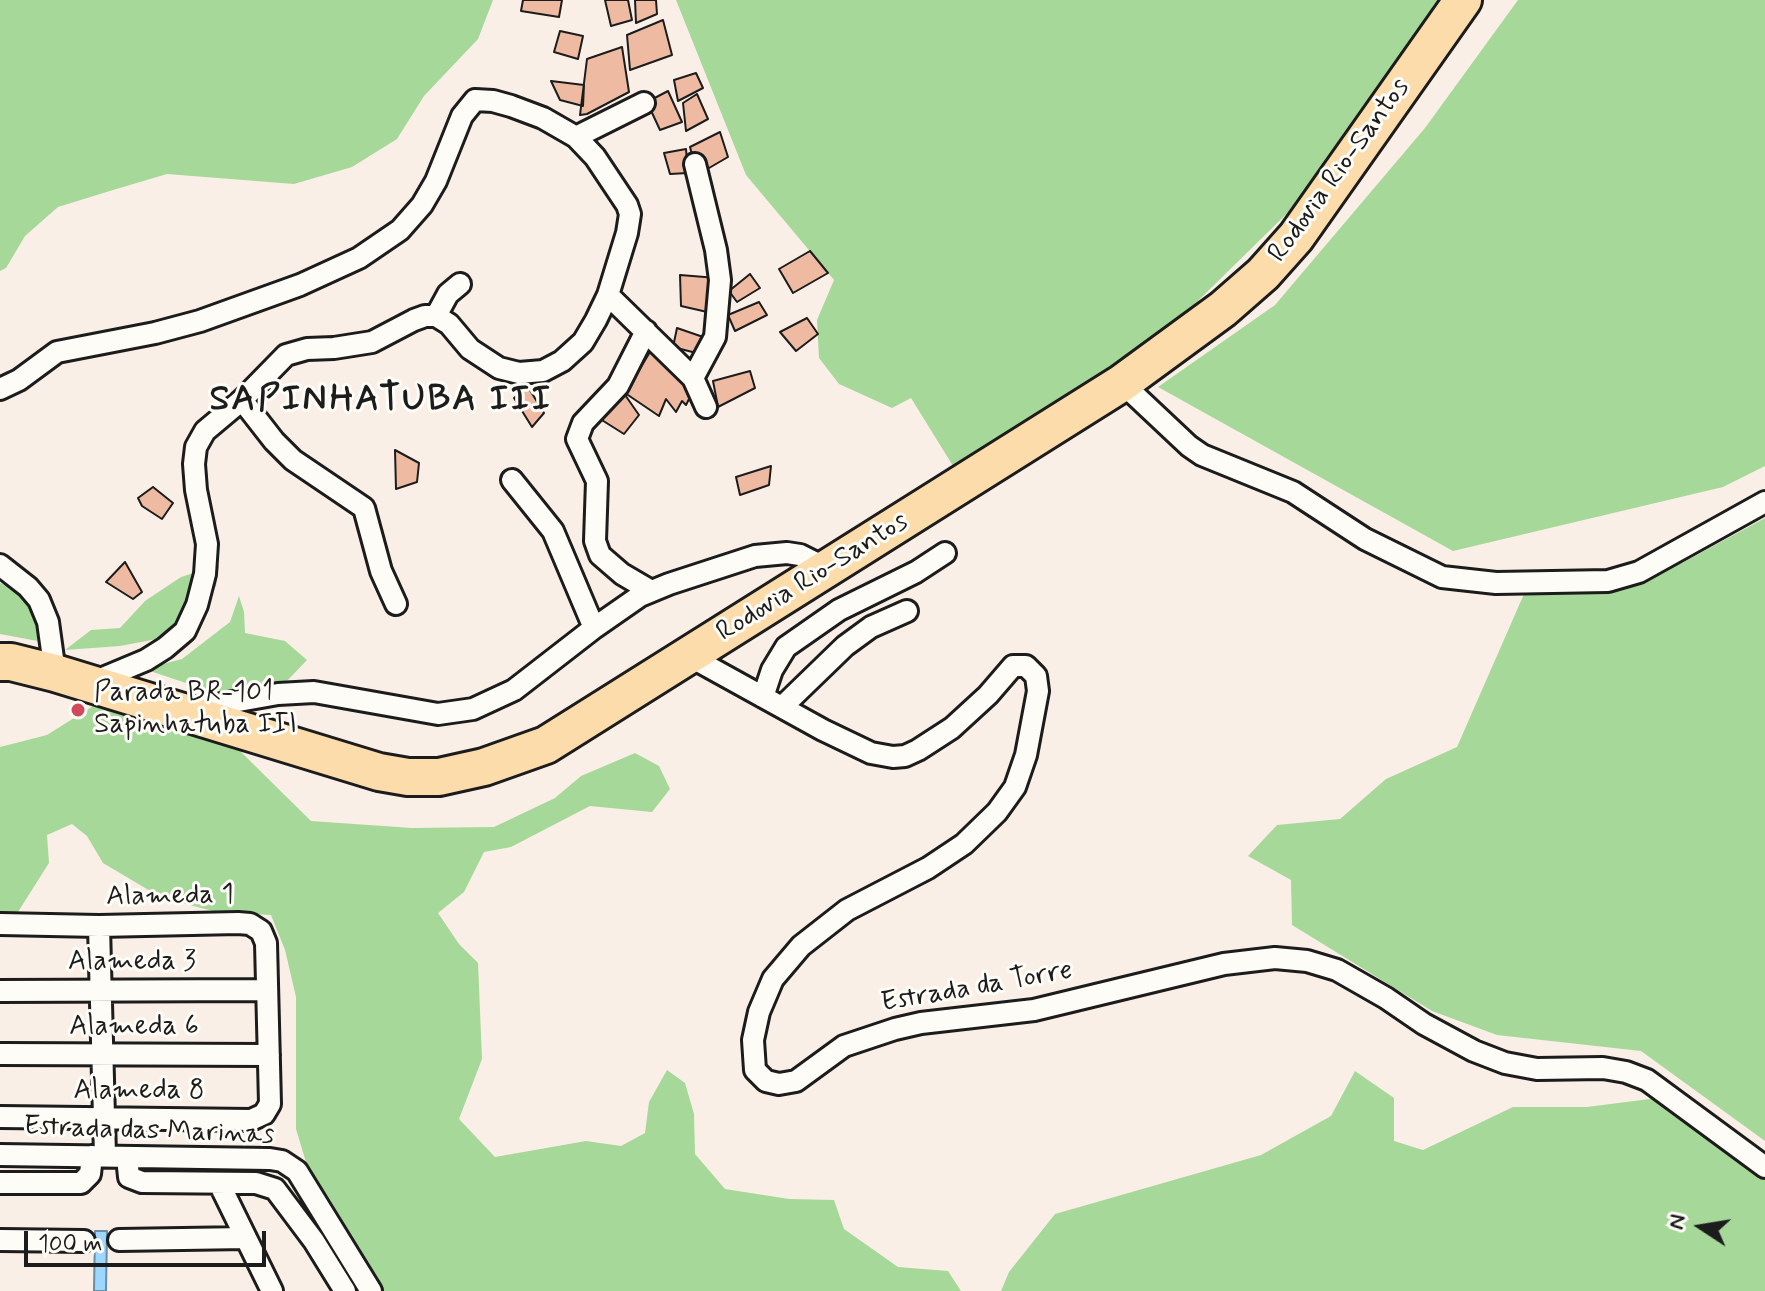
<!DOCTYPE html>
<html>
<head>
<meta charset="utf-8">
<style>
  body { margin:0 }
  #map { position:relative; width:1765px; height:1291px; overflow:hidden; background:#faefe6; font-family:Mynerve,sans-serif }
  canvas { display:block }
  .north { position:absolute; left:1661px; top:1187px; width:80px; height:80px; -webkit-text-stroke:6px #fdfcf7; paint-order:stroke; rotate:282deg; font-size:22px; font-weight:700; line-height:32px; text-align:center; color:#1c1c1c }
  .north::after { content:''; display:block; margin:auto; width:28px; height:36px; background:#1c1c1c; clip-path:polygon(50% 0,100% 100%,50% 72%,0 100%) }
  .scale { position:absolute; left:24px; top:1231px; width:242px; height:36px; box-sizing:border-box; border:4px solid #1c1c1c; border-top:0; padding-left:10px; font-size:24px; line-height:28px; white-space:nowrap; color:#1c1c1c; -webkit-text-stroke:6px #fdfcf7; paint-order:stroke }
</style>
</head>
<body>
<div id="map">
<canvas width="1765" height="1291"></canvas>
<div class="north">N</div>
<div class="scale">100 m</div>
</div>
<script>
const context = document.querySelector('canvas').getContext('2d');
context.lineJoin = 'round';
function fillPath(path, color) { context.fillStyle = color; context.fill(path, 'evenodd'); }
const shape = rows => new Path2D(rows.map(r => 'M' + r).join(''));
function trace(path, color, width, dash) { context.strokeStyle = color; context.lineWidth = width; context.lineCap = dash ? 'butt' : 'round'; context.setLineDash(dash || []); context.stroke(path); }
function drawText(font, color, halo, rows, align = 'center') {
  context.font = font + ' Mynerve,sans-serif'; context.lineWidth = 6; context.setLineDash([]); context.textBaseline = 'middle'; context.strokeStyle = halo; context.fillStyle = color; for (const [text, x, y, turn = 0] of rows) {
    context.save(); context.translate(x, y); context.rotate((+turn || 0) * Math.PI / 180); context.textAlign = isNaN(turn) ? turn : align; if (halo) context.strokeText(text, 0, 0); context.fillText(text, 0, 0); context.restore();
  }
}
const green = shape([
  [0,0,493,0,478,39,424,96,397,139,352,167,294,184,167,174,113,190,58,207,25,236,6,268,0,271],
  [676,0,1440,0,1317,184,1156,342,958,474,911,398,892,408,839,384,819,358,817,320,834,280,746,175],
  [1518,0,1765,0,1765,466,1723,487,1453,551,1158,387,1275,305,1425,128],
  [1765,518,1765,1141,1641,1051,1497,1035,1432,1011,1292,925,1291,880,1248,856,1277,825,1340,819,1386,779,1457,747,1524,594,1596,589,1639,579,1682,563],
  [219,565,216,586,193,616,157,639,120,646,65,650,91,630,120,628,145,601,181,577],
  [0,583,32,595,43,642,0,634],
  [239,596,244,612,245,633,285,641,307,660,285,683,219,694,144,669,182,659,230,622],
  [101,701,240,751,311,821,412,828,494,827,555,798,581,776,635,753,659,766,670,789,652,812,590,806,511,847,484,852,464,892,438,913,459,944,478,963,482,1059,459,1119,495,1157,586,1141,621,1146,645,1133,649,1102,667,1070,685,1083,694,1114,695,1154,725,1189,789,1199,834,1200,844,1229,898,1267,948,1271,961,1291,383,1291,331,1201,309,1172,296,1129,296,997,285,950,271,915,217,912,162,898,103,863,87,836,72,824,47,835,49,863,16,915,0,915,0,747,47,735],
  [1355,1071,1394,1098,1394,1141,1423,1150,1513,1107,1587,1107,1673,1096,1765,1171,1765,1291,1001,1291,1009,1272,1055,1214,1261,1155,1331,1116]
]);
const water = shape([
  [95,1231,107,1231,106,1291,94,1291,95,1231]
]);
const building = shape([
  [523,0,562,0,559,17,521,11,523,0],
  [605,0,628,0,632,20,611,26,605,0],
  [635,0,656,0,657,14,636,23,635,0],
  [663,20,672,55,630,70,627,35,663,20],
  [560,31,583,36,578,59,554,52,560,31],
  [622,47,629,92,587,114,580,115,587,59,622,47],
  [696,73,703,88,678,101,674,80,696,73],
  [551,81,584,85,583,106,560,100,551,81],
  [668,91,682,122,660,130,647,102,668,91],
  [697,94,708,119,686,131,683,103,697,94],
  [720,132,728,157,697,175,690,147,720,132],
  [686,149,688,173,670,174,664,153,686,149],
  [810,251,828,273,793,293,779,269,810,251],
  [750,274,760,288,737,302,729,291,750,274],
  [680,275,717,278,716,314,681,306,680,275],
  [759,302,767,315,735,331,728,315,759,302],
  [807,318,818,334,796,351,780,332,807,318],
  [677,328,706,338,700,354,673,347,677,328],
  [650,352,696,385,686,405,682,401,676,412,666,399,659,416,625,393,650,352],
  [750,371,755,388,718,407,713,381,750,371],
  [528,387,544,413,532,427,514,398,528,387],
  [623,392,639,415,624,434,597,417,623,392],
  [395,450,419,463,417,482,396,489,395,450],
  [771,466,769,485,740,495,736,477,771,466],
  [153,487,173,503,162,519,142,506,138,498,153,487],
  [125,562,142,592,133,599,106,582,125,562]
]);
const street = shape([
  [576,137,644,103],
  [608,295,693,378,706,407],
  [436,316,448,294,460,284],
  [646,331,618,386,583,423,577,439,597,481,595,541,600,555,622,574,651,591],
  [693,378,715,337,720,280,716,250,695,164],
  [1122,383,1189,446,1202,455,1293,492,1365,539,1442,577,1496,583,1608,581,1639,572,1765,502],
  [0,389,19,380,57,352,155,333,200,321,300,285,359,258,400,230,422,205,436,181,462,116,475,100,493,101,511,106,543,118,576,137,595,157,627,205,630,214,627,233,608,295,596,320,583,342,562,361,543,371,519,373,499,368,470,349,449,324,436,316,425,316,414,320,372,342,334,348,307,349,286,355,242,400,205,431,196,447,194,464,196,490,207,544,205,574,197,605,185,631,165,648,146,660,91,683],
  [242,400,274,441,293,460,364,508,381,571,396,604],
  [512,480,553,531,594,628],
  [0,565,28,587,39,600,48,622,55,673],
  [689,656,823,730,871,753,893,757,905,756,918,750,952,728,988,695,1013,666,1026,666,1036,676,1038,691,1026,755,1015,787,997,812,964,844,928,868,847,910,801,946,773,979,759,1012,753,1040,755,1070,766,1081,779,1084,796,1081,844,1046,895,1029,921,1023,1034,1010,1224,964,1275,958,1307,961,1337,970,1386,998,1424,1024,1474,1051,1505,1063,1537,1069,1603,1068,1626,1072,1647,1080,1765,1167],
  [763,697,772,670,786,647,839,610,916,572,945,553],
  [782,707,845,646,871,627,907,611],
  [194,709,278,694,314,692,438,714,473,709,514,690,594,628,640,596,669,584,755,556,787,553,800,555,814,562,823,572],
  [0,924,99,926,238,923,250,924,261,931,266,943,270,1104,264,1114,251,1120,0,1117],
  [99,926,105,1156],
  [0,991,265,990],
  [0,1054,269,1055],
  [0,1155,270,1159,282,1161,297,1171,371,1291],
  [127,1157,129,1177,142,1182,256,1183,275,1189,314,1241,345,1291],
  [0,1183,81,1183,90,1174,92,1156],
  [219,1183,272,1291],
  [0,1240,84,1241],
  [119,1240,246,1238]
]);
const highway = shape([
  [0,662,11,662,55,673,379,772,408,777,439,777,484,767,546,745,1122,383,1223,309,1263,274,1296,237,1463,0]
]);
const markers = [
  [78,710,8,"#d1495b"]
];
const streetNames = [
  ["Rodovia Rio-Santos",1340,171,-54],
  ["Rodovia Rio-Santos",813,578,-32],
  ["Alameda 1",170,897,-1],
  ["Alameda 3",132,963],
  ["Estrada da Torre",977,988,-10],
  ["Alameda 6",134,1028],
  ["Alameda 8",139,1092],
  ["Estrada das Marinas",149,1132,2]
];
const poiNames = [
  ["Parada BR-101",94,694],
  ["Sapinhatuba III",94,726]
];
const districtNames = [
  ["SAPINHATUBA III",381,401]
];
fillPath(green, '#a6d899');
fillPath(water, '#9ed7fe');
trace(water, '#6a8ca4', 2);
fillPath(building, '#efbaa2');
trace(building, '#1c1c1c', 2);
trace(street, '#1c1c1c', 26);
trace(highway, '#1c1c1c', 42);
trace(street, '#fdfcf7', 20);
trace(highway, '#fddcac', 36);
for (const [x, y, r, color] of markers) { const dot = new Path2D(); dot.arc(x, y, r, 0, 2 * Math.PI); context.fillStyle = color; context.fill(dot); trace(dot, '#fdfcf7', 3); }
drawText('28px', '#1c1c1c', '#fdfcf7', streetNames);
drawText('28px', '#1c1c1c', '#fdfcf7', poiNames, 'left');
context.letterSpacing = '2px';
drawText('bold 36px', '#1c1c1c', '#fdfcf7', districtNames);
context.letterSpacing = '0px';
</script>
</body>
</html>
